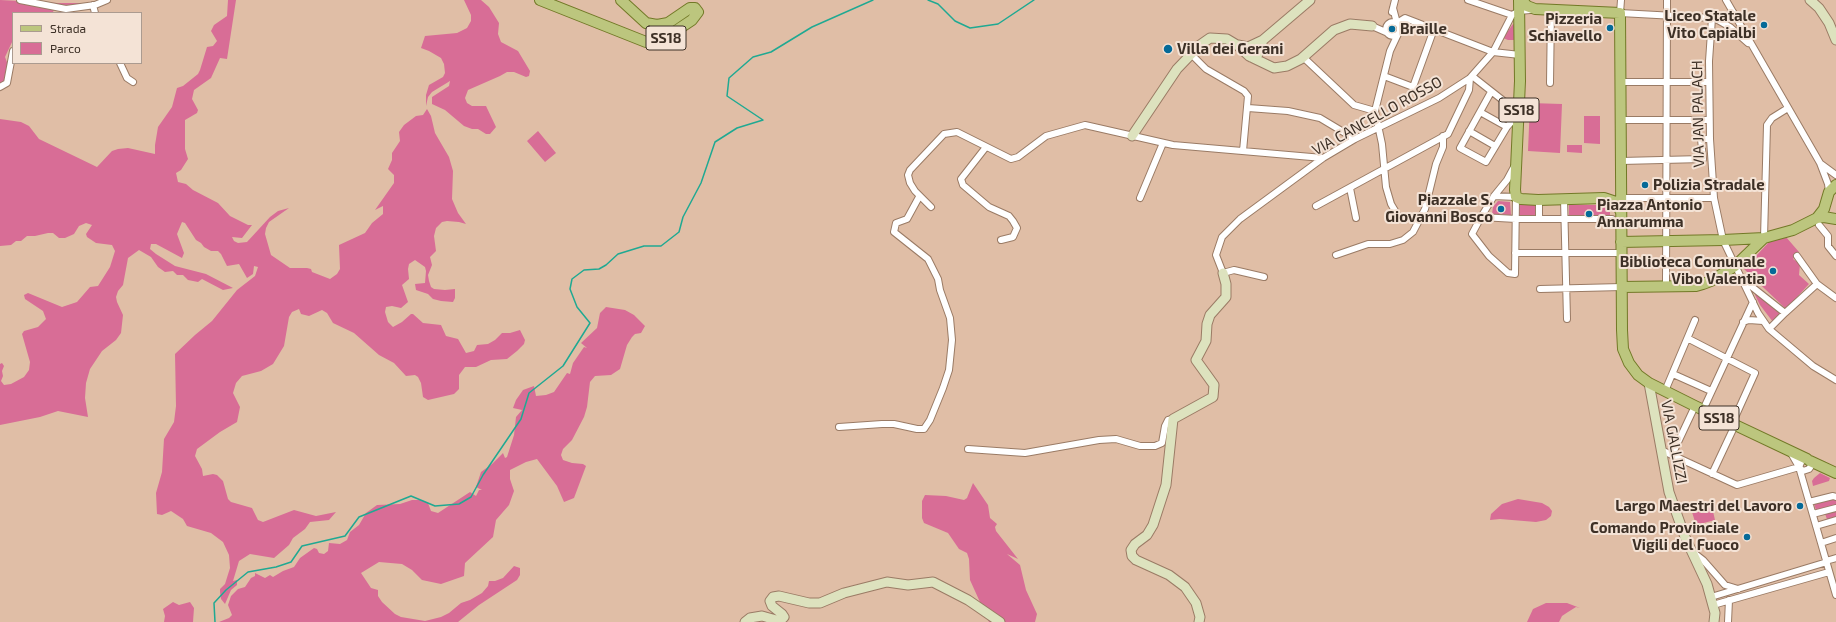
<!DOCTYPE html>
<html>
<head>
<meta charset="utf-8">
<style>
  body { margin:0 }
  #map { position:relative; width:1836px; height:622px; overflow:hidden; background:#e0bea6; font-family:"Exo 2",sans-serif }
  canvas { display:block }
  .legend { position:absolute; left:12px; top:12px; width:130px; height:52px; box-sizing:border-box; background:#f4e3d6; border:1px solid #ab9b90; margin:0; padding:5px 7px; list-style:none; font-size:12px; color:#3d3026 }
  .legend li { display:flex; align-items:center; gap:8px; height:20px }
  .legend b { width:20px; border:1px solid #ab9b90 }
</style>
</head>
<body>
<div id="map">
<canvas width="1836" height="622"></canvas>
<ul class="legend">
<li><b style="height:5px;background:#bcc67e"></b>Strada</li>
<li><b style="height:11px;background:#d86d96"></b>Parco</li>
</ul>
</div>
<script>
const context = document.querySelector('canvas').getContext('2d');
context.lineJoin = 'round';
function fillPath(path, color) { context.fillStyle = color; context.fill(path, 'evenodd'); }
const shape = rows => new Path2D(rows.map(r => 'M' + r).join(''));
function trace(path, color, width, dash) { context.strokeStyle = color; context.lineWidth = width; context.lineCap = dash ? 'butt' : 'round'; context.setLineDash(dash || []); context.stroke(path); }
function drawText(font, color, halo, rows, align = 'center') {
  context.font = font + ' "Exo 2",sans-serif'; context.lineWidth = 4; context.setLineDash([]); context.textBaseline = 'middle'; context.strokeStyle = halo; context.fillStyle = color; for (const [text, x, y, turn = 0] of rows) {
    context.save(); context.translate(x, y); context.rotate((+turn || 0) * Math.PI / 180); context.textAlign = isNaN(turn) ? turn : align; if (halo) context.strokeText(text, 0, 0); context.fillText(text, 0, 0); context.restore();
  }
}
const green = shape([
  [0,0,58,3,90,3,73,7,62,5,56,8,52,13,13,13,13,40,5,57,8,65,4,83,0,85],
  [228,0,236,0,227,59,220,58,211,78,194,90,192,99,198,110,197,113,185,120,185,149,188,159,181,170,176,173,178,182,186,184,193,190,218,203,230,216,248,225,252,225,242,238,232,237,234,241,238,243,247,242,270,217,278,211,289,208,269,222,266,228,265,234,271,255,290,268,307,268,311,269,312,272,330,279,337,274,340,269,339,245,365,233,372,223,383,214,383,206,375,210,394,183,394,175,388,169,392,160,392,153,400,141,399,132,404,125,416,116,423,115,427,109,431,116,435,133,449,157,453,171,452,199,458,213,466,224,459,222,447,221,442,222,436,228,434,236,436,251,430,257,432,265,428,275,429,281,431,287,434,289,445,290,455,289,455,298,453,302,441,301,433,299,428,294,416,290,415,284,425,283,426,271,425,267,415,260,409,264,408,269,409,279,402,285,408,302,401,308,392,306,386,307,385,312,388,322,393,327,402,322,411,314,413,314,423,323,441,325,446,336,458,339,466,353,474,351,477,345,488,344,495,340,502,333,510,333,520,330,525,340,524,344,517,351,507,359,491,360,476,367,465,367,459,375,459,389,454,394,428,400,423,397,421,383,418,377,415,375,406,376,394,363,379,355,354,333,333,323,327,313,322,310,309,316,301,314,299,309,292,312,289,317,284,346,273,364,261,371,242,376,236,383,233,393,240,407,237,422,220,432,197,449,195,456,202,469,203,476,213,474,217,475,223,481,228,499,231,502,252,508,258,520,263,522,294,510,316,516,336,512,329,520,310,522,305,529,293,538,289,545,274,558,250,554,239,561,233,581,237,580,237,585,231,590,225,604,221,599,220,592,220,589,225,584,230,568,229,555,223,542,211,533,187,526,183,519,171,511,162,515,157,514,156,493,162,472,164,439,174,422,176,406,175,354,195,335,212,321,237,290,255,276,258,267,254,266,253,274,247,278,239,264,227,266,221,254,218,251,211,251,204,247,201,243,196,240,185,223,182,222,177,234,184,253,182,258,156,244,151,244,150,249,156,254,175,266,206,274,233,288,223,290,202,279,198,282,188,280,183,275,177,275,173,271,165,272,158,267,151,257,139,250,128,258,123,285,118,291,116,297,117,302,123,315,121,333,116,340,102,351,90,369,86,383,85,398,88,417,58,411,40,417,0,425,0,364,2,363,4,366,2,371,3,376,1,381,4,385,11,384,24,377,29,370,30,362,22,334,24,331,38,327,46,319,43,311,25,299,24,295,28,293,62,307,77,302,90,287,98,286,110,267,115,251,112,245,96,243,87,237,86,234,92,225,86,223,79,226,74,234,65,238,59,238,53,233,48,233,35,236,27,236,21,241,16,241,11,245,0,246,0,119,21,122,29,126,39,139,97,167,112,151,118,149,128,148,155,154,155,145,158,127,172,107,177,88,183,86,198,74,200,70,207,47,213,46,217,41,211,31,214,25,227,16],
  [464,0,481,0,489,7,499,23,498,34,501,42,518,51,530,71,529,76,526,77,514,72,507,72,500,76,468,90,465,98,467,103,472,106,486,106,496,127,490,134,486,134,478,129,472,129,464,126,445,110,432,104,432,97,449,86,450,81,432,92,428,97,426,106,426,95,429,85,443,77,445,73,444,64,441,58,429,51,421,48,425,36,457,33,467,28,471,21,471,15],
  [1513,24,1515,25,1516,40,1508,40,1503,38],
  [1530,103,1562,104,1560,153,1528,151],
  [1584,116,1600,116,1600,144,1584,143],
  [538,131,556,153,545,162,527,141],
  [1567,145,1582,145,1582,153,1567,152],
  [1498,201,1510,202,1511,215,1492,214,1493,207],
  [1519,202,1535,203,1535,215,1519,215],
  [1569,205,1610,205,1610,217,1569,217],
  [1786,237,1799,252,1793,259,1800,264,1799,275,1809,284,1786,309,1744,269,1769,242],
  [1756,292,1782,313,1773,322,1760,305,1755,295],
  [606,307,625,310,634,315,645,326,641,333,635,334,632,337,627,345,620,369,611,375,595,376,590,382,587,407,584,417,572,440,563,449,561,455,563,460,572,463,583,464,586,466,574,498,564,502,557,486,537,459,526,462,510,470,510,479,514,491,509,505,496,520,493,537,465,563,464,576,441,584,422,580,412,570,402,564,379,562,361,573,371,588,378,590,378,596,382,602,395,614,401,617,425,621,441,617,449,613,461,603,470,600,482,593,488,586,489,581,495,581,503,578,514,566,520,568,520,575,517,580,479,605,458,622,219,622,229,618,232,615,228,605,231,596,238,589,245,587,251,578,255,576,255,573,265,578,270,575,273,577,283,571,294,567,300,558,314,548,317,549,319,553,324,554,328,551,329,543,340,544,347,540,350,532,359,525,366,513,377,505,400,504,412,500,422,500,428,503,431,511,438,513,470,492,476,496,479,490,482,490,476,487,481,472,492,464,503,453,505,458,507,457,514,435,516,417,522,410,513,408,516,400,523,390,534,386,536,396,546,395,554,392,567,373,570,374,573,363,584,347,587,348,581,343,597,328,600,313],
  [1820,473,1830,478,1829,481,1813,486,1812,481,1814,478],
  [973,483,988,505,990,518,997,524,995,527,996,531,1018,559,1007,554,1020,565,1026,590,1037,614,1035,622,989,622,970,580,969,559,967,553,959,549,948,533,924,523,922,518,922,501,925,495,946,496,964,500,967,498],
  [1836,497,1836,520,1828,522,1824,511,1817,513,1813,501],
  [1518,499,1542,503,1549,507,1552,511,1551,516,1546,520,1536,522,1500,519,1490,520,1491,514,1502,504],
  [1712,507,1715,520,1696,525,1692,512],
  [173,602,179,605,190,602,194,608,193,622,164,622,165,616,163,609],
  [1546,603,1567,603,1580,608,1576,607,1568,612,1562,616,1559,622,1527,622,1533,609]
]);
const stream = shape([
  [928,0,938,4,955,21,970,28,998,24,1034,0],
  [215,622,214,603,226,590,248,572,276,567,291,562,302,546,345,536,359,517,411,496,435,506,459,504,471,497,483,475,521,419,529,393,563,366,590,323,577,307,570,289,572,279,584,270,599,269,606,265,618,254,644,246,661,246,679,232,683,217,701,183,715,142,737,128,763,120,727,96,729,78,753,57,771,52,812,27,873,0]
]);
const street = shape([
  [20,0,66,9,95,5,107,0],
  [1468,0,1512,15],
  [1621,0,1620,13,1712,18,1725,17,1734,13],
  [1726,0,1820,163,1828,184,1829,192],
  [93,5,95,13],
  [1393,8,1397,23,1405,18,1493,52,1520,55],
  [1392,12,1395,0],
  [1712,18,1709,61,1710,139,1714,198,1723,240,1758,313,1769,329,1813,366,1836,380],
  [1714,18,1730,27,1748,43],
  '1386 29a7 7 0 1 1 14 0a7 7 0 1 1-14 0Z',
  [1372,26,1388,33],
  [1398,34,1390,51,1375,111,1382,144,1386,187,1391,204,1400,219],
  [1192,55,1206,69,1244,91,1248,96,1243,151],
  [1303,57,1354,105,1375,111],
  [120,63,127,78,133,82],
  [1384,76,1413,87,1434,29],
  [1472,76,1519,113,1507,127,1486,162,1460,148,1491,92],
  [1621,82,1709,82],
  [1550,83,1551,10],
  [0,87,7,83,13,51],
  [1248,108,1288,111,1320,118,1355,139],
  [1480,112,1507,127],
  [1621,120,1709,120],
  [1469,131,1495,146],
  [986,147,961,179,963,185,989,207,1009,216,1013,221,1017,228,1013,237,1001,240],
  [1621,161,1703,159,1701,139,1710,139],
  [1821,164,1836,175],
  [1350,188,1356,218],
  [1494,196,1516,197,1515,274,1508,273,1489,256,1472,234,1481,217,1494,196,1507,180,1514,167],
  [1140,198,1163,143],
  [1620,198,1714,198],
  [1564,199,1567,319],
  [1316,206,1448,134,1469,90,1470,78,1493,52,1512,15,1519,11,1530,10],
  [931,207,915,191,910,183,908,175,910,170,944,134,957,132,1011,159,1018,157,1046,136,1085,125,1173,145,1323,158],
  [1481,217,1516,219,1612,219],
  [1539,219,1539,200],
  [1819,225,1828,236,1828,246,1836,256],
  [1764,238,1767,125,1772,118,1788,108],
  [1515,253,1621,253],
  [1336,255,1368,244,1390,244,1403,240,1413,232,1425,209,1436,164,1443,147,1443,136],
  [1797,256,1817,284],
  [1264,277,1234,270,1223,273,1216,255,1222,237,1240,219,1323,158,1355,139,1439,98,1470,78],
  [1742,279,1785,313,1817,284,1836,298],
  [1666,286,1667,0],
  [1540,289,1622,287],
  [1743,322,1749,320,1763,321],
  [1769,329,1785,313],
  [1689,339,1755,373,1732,424],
  [1673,374,1711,391],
  [1665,391,1695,320],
  [1703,410,1753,302],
  [839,427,882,424,894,424,917,429,924,429,930,420,943,388,949,370,952,340,950,318,940,290,938,279,928,259,894,232,896,223,907,219,919,197],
  [968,449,1025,453,1099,440,1116,439,1140,446,1155,446,1162,443,1165,426,1168,420,1173,419],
  [1661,450,1737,485,1799,467,1791,453],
  [1672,455,1695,406],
  [1800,468,1803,471,1809,469,1811,466,1810,461,1807,459,1802,460,1799,467,1836,595],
  [1712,474,1735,425],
  [1809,502,1833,496,1836,497],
  [1813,514,1836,508],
  [1816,526,1836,520],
  [1821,543,1836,538],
  [1694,553,1703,560,1725,585,1738,589],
  [1826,561,1836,558],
  [1711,597,1827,562],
  [1713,605,1829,572],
  [1728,622,1729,600]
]);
const secondary = shape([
  [1810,0,1819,8,1829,23,1836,40],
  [1238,45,1248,47,1263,40,1310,0],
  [1251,57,1255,57,1258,54,1263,40],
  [1132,136,1177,69,1200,45,1210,38,1227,39,1237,45,1249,56,1274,68,1287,66,1301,59,1334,30,1350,24,1372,26],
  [1649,383,1669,492,1685,537,1707,584,1715,613,1714,622],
  [745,622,750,618,762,616,780,621,784,617,782,614,772,606,770,601,773,597,779,596,809,603,820,603,844,593,887,582,908,585,933,582,968,600,1000,622],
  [1199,622,1200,617,1196,603,1185,587,1169,575,1136,560,1132,556,1131,550,1135,544,1147,535,1153,525,1166,485,1173,419,1213,397,1214,385,1196,360,1206,341,1207,324,1210,315,1226,297,1226,284,1223,273]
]);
const primary = shape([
  [540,0,646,42,665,38,692,20,698,12,695,8,690,8,668,23,657,25,646,23,621,0],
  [1519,0,1520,81,1515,190,1516,197,1521,199,1538,200,1604,198,1616,202,1621,212],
  [1522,0,1527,6,1535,9,1620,13,1622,330,1623,349,1629,363,1638,375,1649,383,1695,406,1807,459],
  [1817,218,1824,209,1829,192,1836,185],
  [1621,242,1723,240,1764,238,1793,230,1817,218,1824,217,1836,219],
  [1622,287,1696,286,1703,284,1711,281,1735,266,1764,238],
  [1810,461,1836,473]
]);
const markers = [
  [1764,25,4,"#056a98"],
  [1610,28,4,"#056a98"],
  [1392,29,4,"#056a98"],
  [1168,49,5,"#056a98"],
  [1645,185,4,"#056a98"],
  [1501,209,4,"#056a98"],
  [1589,214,4,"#056a98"],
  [1773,271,4,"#056a98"],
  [1800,506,4,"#056a98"],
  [1747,537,4,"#056a98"]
];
const shields = [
  [666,38,40],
  [1519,110,40],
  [1719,418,40]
];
const shieldNames = [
  ["SS18",666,38],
  ["SS18",1519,110],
  ["SS18",1719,418]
];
const poiNames = [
  ["Liceo Statale",1756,16],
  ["Vito Capialbi",1756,33],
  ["Pizzeria",1602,19],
  ["Schiavello",1602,36],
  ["Braille",1400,29,"left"],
  ["Villa dei Gerani",1177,49,"left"],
  ["Polizia Stradale",1653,185,"left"],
  ["Piazzale S.",1493,200],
  ["Giovanni Bosco",1493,217],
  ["Piazza Antonio",1597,205,"left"],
  ["Annarumma",1597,222,"left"],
  ["Biblioteca Comunale",1765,262],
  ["Vibo Valentia",1765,279],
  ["Largo Maestri del Lavoro",1792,506],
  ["Comando Provinciale",1739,528],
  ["Vigili del Fuoco",1739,545]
];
const streetNames = [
  ["VIA JAN PALACH",1698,114,-91],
  ["VIA CANCELLO ROSSO",1377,116,-29],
  ["VIA GALLIZZI",1674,442,79]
];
fillPath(green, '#d86d96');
trace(stream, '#1fa992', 1.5);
trace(street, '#9a7b65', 8);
trace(secondary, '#9a7b65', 11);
trace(primary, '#727927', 12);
trace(street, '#fff', 6);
trace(secondary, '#dde2be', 9);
trace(primary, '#bcc67e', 10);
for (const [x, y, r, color] of markers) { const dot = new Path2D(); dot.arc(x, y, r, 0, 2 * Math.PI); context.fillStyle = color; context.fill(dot); trace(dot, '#f4e3d6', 1.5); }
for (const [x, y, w] of shields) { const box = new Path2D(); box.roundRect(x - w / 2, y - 12, w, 24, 3); context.fillStyle = '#f4e3d6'; context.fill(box); trace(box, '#3d3026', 1); }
drawText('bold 14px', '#3d3026', null, shieldNames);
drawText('bold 15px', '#3d3026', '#f4e3d6', poiNames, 'right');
drawText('15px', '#3d3026', '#f4e3d6', streetNames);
</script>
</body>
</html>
